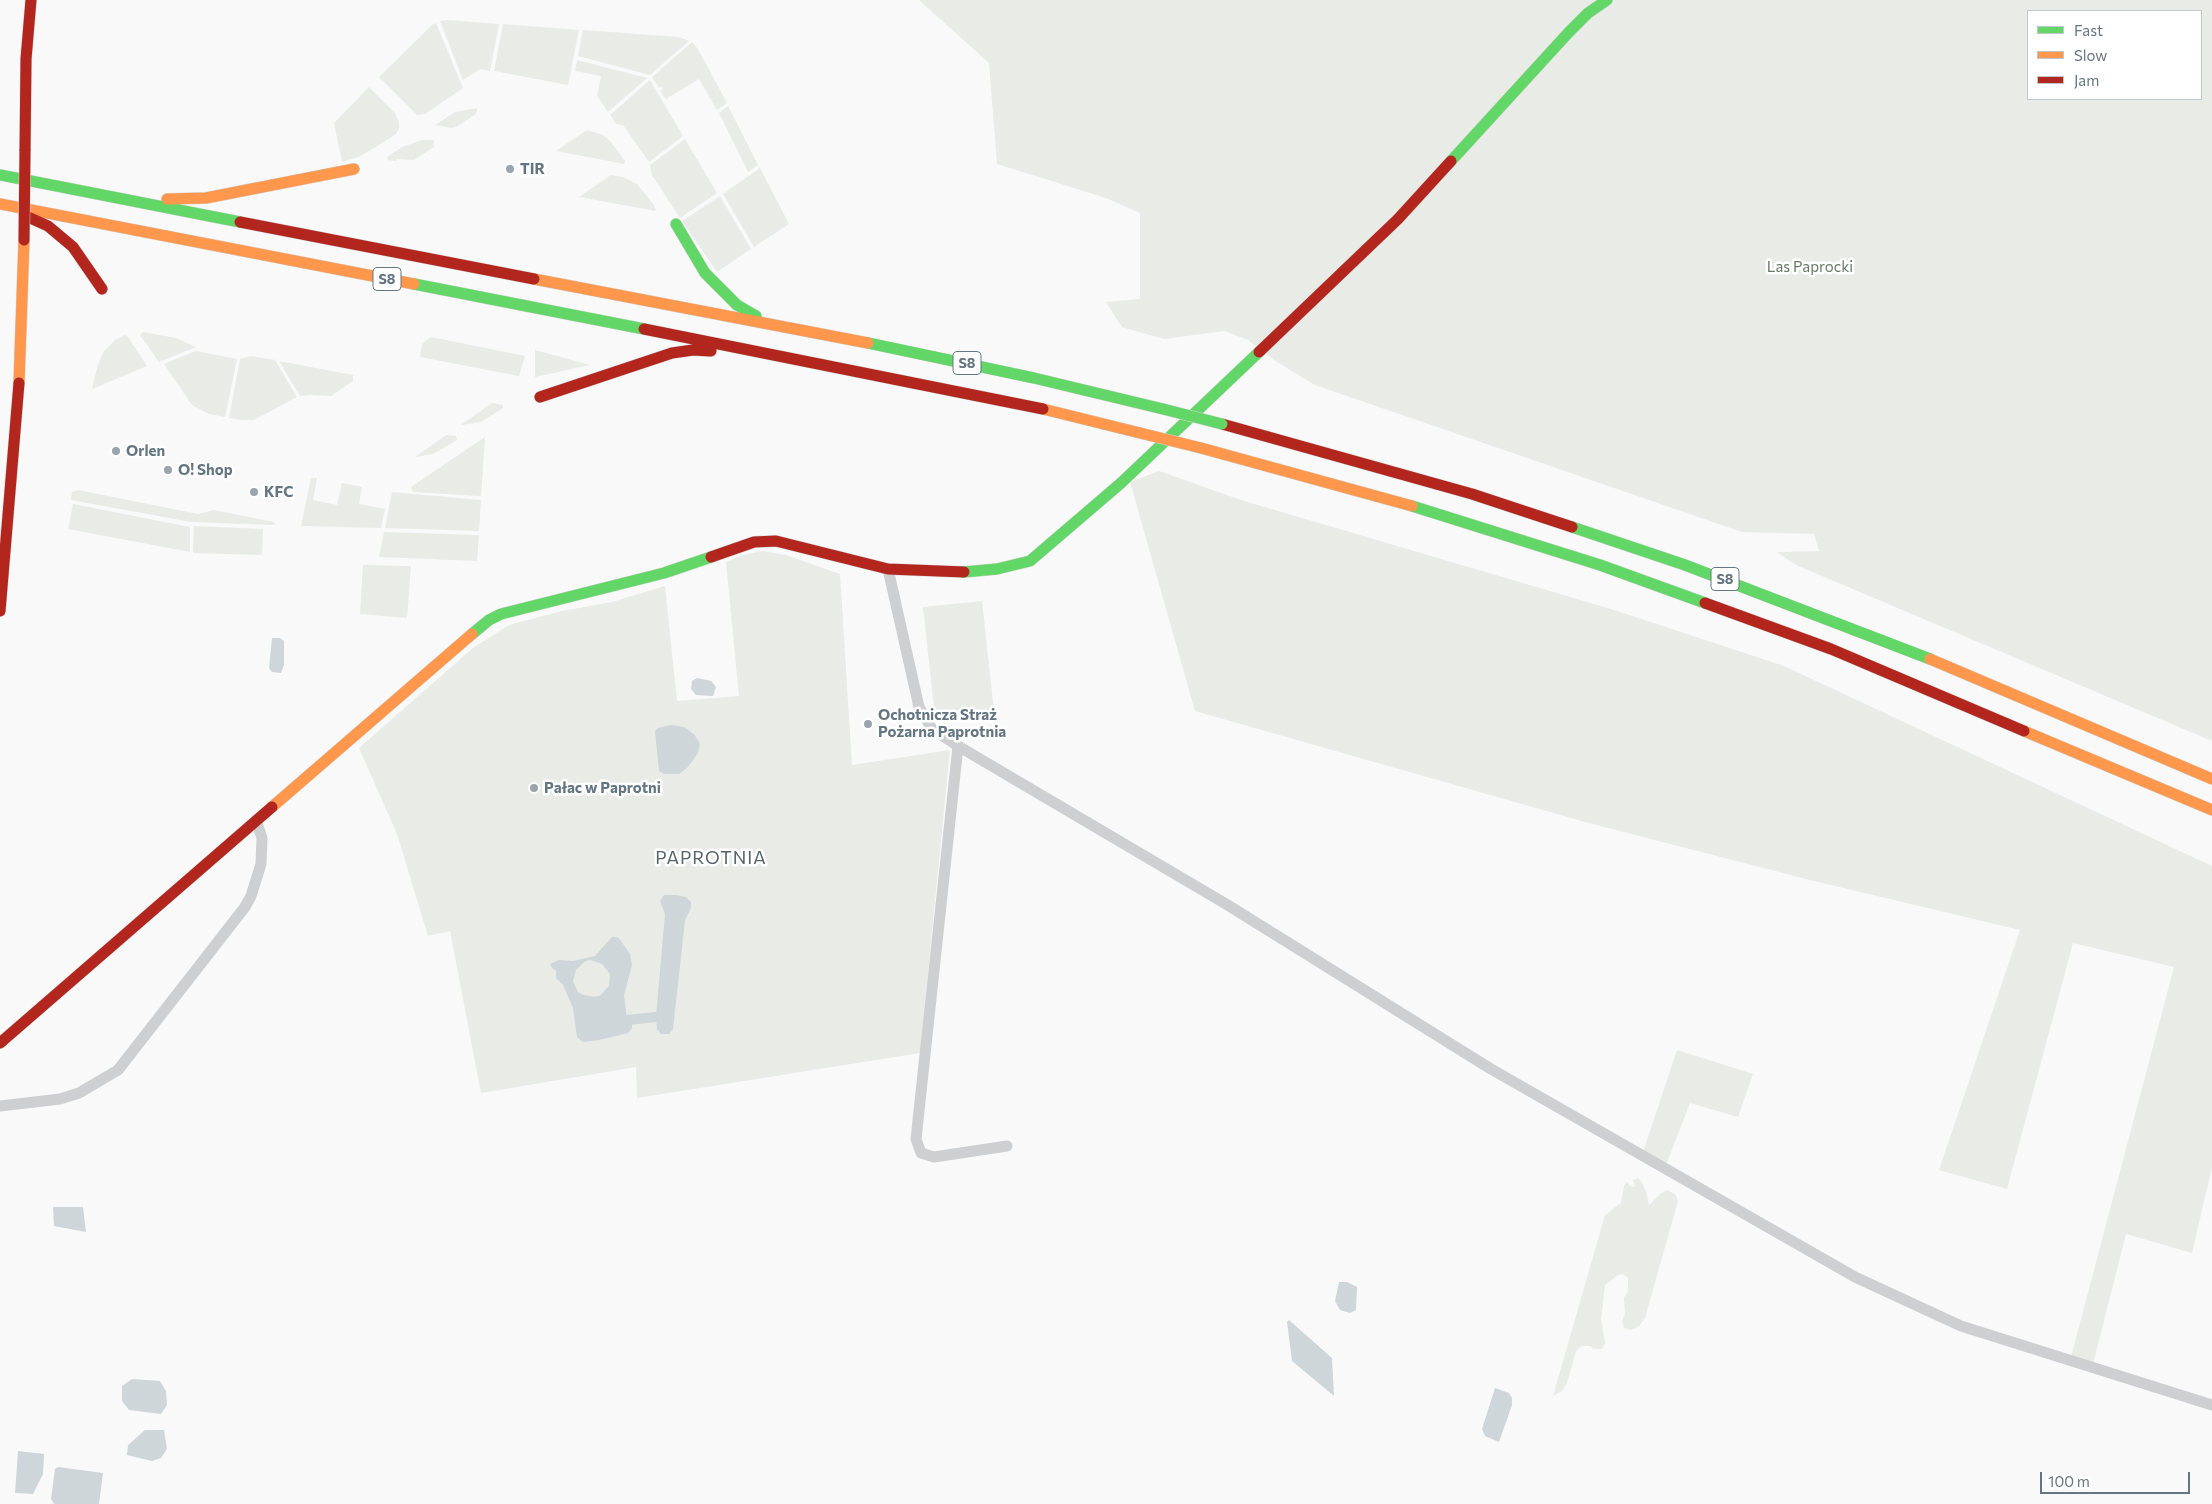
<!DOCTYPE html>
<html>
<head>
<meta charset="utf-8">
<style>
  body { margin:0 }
  #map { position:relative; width:2212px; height:1504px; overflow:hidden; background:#f9f9f9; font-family:Commissioner,sans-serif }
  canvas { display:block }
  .legend { position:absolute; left:2027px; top:10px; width:175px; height:90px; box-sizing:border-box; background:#fff; border:1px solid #c1c8cd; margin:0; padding:6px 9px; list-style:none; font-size:15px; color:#657683 }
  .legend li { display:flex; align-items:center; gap:10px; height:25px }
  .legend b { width:25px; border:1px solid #c1c8cd }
  .scale { position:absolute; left:2040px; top:1472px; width:150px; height:22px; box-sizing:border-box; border:2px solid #657683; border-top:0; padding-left:6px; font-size:15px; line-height:18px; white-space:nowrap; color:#657683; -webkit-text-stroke:4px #fff; paint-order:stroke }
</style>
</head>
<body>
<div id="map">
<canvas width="2212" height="1504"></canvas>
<ul class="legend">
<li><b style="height:6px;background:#63d668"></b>Fast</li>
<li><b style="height:6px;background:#ff974d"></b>Slow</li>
<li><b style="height:6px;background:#b3261e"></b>Jam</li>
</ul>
<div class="scale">100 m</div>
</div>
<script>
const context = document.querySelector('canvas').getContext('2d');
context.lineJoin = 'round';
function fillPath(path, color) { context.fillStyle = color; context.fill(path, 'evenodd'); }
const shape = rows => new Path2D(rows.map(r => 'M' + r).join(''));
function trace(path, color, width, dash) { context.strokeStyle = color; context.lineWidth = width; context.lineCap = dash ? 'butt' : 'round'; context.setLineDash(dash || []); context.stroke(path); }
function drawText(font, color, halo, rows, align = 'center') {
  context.font = font + ' Commissioner,sans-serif'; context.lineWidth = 5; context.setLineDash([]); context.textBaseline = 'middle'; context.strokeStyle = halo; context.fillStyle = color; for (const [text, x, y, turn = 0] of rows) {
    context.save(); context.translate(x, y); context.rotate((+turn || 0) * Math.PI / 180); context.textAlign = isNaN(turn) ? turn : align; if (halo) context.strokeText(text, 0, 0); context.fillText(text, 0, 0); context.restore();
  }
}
const green = shape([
  [919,0,2212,0,2212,741,1796,565,1777,552,1819,551,1814,534,1742,532,1315,385,1277,362,1248,340,1225,331,1164,339,1122,327,1106,302,1140,299,1140,213,1106,198,997,164,989,63],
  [2028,11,2201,11,2201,99,2028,99],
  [447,20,499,24,490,71,480,69,463,80,440,21],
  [436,23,463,88,425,114,417,115,379,77,432,25],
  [503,24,579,30,568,85,494,71],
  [583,30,679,37,689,41,650,75,578,56],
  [692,42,698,49,727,103,717,110,699,79,666,99,660,91,663,89,662,86,659,88,652,77],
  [577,60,647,78,608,112,597,96,601,76,575,71],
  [650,80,683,136,649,162,623,125,616,124,610,115],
  [369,87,395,113,399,122,399,129,396,134,376,147,358,157,342,162,334,123],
  [728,106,758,165,748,172,719,113],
  [477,108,476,114,456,127,451,128,435,125,455,112],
  [587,130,603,135,611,142,625,161,624,164,556,151],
  [685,139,717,193,680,218,652,175,650,165],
  [422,140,434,140,434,147,414,160,397,159,396,161,388,160,387,157,402,147],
  [760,168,789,224,754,247,723,194],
  [611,175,623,177,637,184,654,205,656,211,579,197],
  [720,196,751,249,717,272,682,221],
  [143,332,176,338,196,347,159,362,140,335],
  [125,335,128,337,147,366,92,389,98,364,104,351,115,340],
  [431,337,525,356,519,376,420,357,422,344],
  [535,350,590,365,535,377],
  [196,351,237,359,225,417,209,414,192,405,164,364],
  [251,356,275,360,297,397,254,420,241,420,229,418,240,359],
  [279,361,353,375,353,381,331,396,311,395,300,396],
  [492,403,503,405,503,408,481,422,461,425],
  [446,435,456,436,457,440,433,454,415,457],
  [485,437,481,496,413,492,411,487],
  [1159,471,1241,500,1611,609,1784,666,2212,866,2212,1167,2192,1253,2126,1234,2093,1364,2071,1357,2174,967,2073,943,2007,1189,1939,1170,2020,930,1810,880,1585,822,1195,711,1130,482],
  [311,478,317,478,313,500,337,505,342,483,362,487,359,504,385,509,381,528,301,526],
  [78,490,198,514,214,510,274,522,275,525,191,522,71,500,72,492],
  [392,492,481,500,479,531,385,528],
  [73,504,190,527,190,552,68,529],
  [194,526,263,529,262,555,193,553],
  [384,532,479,535,477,561,379,557],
  [762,551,786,555,840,574,852,765,950,750,920,1053,637,1098,636,1067,481,1093,450,931,428,936,397,834,359,748,473,648,509,625,562,611,612,602,665,586,677,701,739,696,726,562,743,555],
  [363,565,411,566,407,618,360,614],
  [982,601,994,711,935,717,923,607],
  [1677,1050,1753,1074,1738,1117,1690,1103,1666,1165,1643,1152],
  [1639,1178,1646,1191,1649,1205,1661,1193,1668,1190,1676,1195,1678,1201,1645,1318,1639,1326,1631,1330,1624,1328,1622,1321,1625,1314,1624,1298,1628,1291,1628,1278,1623,1274,1618,1275,1605,1285,1601,1319,1605,1343,1602,1349,1594,1349,1590,1346,1582,1346,1576,1351,1567,1383,1562,1391,1553,1396,1605,1215,1621,1203,1624,1186,1627,1182,1630,1186,1635,1187,1633,1180]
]);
const water = shape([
  [272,638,280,638,284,641,284,665,281,673,272,672,269,668],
  [697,678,711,681,716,687,713,696,696,695,691,689,692,681],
  [671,725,684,727,694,734,700,744,698,753,687,768,679,774,664,774,659,771,655,731,658,728],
  [664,895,675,895,686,897,691,902,691,908,685,920,673,1029,669,1034,661,1034,657,1029,656,1017,665,914,660,901],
  [612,937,617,937,621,941,630,954,632,965,624,995,627,1019,632,1023,632,1028,628,1033,599,1040,583,1042,577,1037,573,1008,563,985,556,978,556,971,552,968,550,964,559,960,573,961,595,956],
  [590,960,602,964,610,974,609,986,601,995,595,997,583,995,578,992,573,981,576,970,584,962],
  [53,1207,83,1207,86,1232,54,1226],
  [1339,1282,1347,1282,1357,1287,1356,1310,1350,1313,1340,1310,1335,1301],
  [1289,1320,1332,1358,1334,1396,1292,1361,1287,1322],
  [132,1379,160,1381,166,1391,167,1405,161,1414,129,1410,122,1401,122,1386],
  [1495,1388,1509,1393,1512,1398,1512,1405,1499,1442,1485,1436,1482,1429],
  [145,1430,164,1430,167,1449,161,1458,152,1461,127,1455,128,1445],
  [18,1451,44,1454,43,1474,33,1494,15,1493],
  [58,1467,103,1473,99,1504,54,1504,51,1499,55,1469]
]);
const canal = shape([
  [627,1020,656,1017]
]);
const street = shape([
  [888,569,919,707,932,729,958,746,1226,904,1491,1069,1855,1277,1961,1326,2212,1405],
  [958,746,916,1139,921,1153,934,1157,1007,1146],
  [0,1106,60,1099,79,1093,118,1070,245,907,251,896,261,864,262,838,256,820]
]);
const fast = shape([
  [1451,161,1569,32,1588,13,1607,0],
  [0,175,240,222],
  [676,224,705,273,737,305,756,316],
  [414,284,644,329],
  [868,343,1034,378,1163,409],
  [1412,506,1600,565,1705,603],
  [1572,527,1685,565,1930,659],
  [964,572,997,569,1030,561,1121,483,1259,352],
  [472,634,489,620,501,614,664,573,711,557]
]);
const slow = shape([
  [167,199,206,198,354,169],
  [0,204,414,284],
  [534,279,868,343],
  [19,383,24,240],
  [1043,409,1140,433],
  [1201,448,1412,506],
  [1930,659,2212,779],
  [2024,731,2212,810],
  [272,807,472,634]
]);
const jam = shape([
  [25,151,26,59,31,0],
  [28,217,48,226,73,247,102,289],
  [240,222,534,279],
  [644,329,1043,409],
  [1259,352,1398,219,1451,161],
  [540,397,672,353,693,350,711,351],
  [1222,424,1472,494,1572,527],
  [711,557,754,542,776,541,888,569,964,572],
  [1705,603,1831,649,2024,731],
  [0,611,19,383],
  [0,1043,272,807]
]);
const fastBridge = shape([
  [1163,409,1222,424]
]);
const slowBridge = shape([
  [1140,433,1201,448]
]);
const jamBridge = shape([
  [24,240,25,151]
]);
const markers = [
  [510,169,5,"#99a4ac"],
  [116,451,5,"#99a4ac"],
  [168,470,5,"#99a4ac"],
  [254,492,5,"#99a4ac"],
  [868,724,5,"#99a4ac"],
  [534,788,5,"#99a4ac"]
];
const shields = [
  [387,279,28],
  [967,363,28],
  [1725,579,28]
];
const shieldNames = [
  ["S8",387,279],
  ["S8",967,363],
  ["S8",1725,579]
];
const poiNames = [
  ["TIR",520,169],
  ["Orlen",126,451],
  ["O! Shop",178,470],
  ["KFC",264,492],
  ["Ochotnicza Straż",878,715],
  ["Pożarna Paprotnia",878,732],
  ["Pałac w Paprotni",544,788]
];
const parkNames = [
  ["Las Paprocki",1810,267]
];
const quarterNames = [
  ["PAPROTNIA",711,858]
];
fillPath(green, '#e8ebe6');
fillPath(water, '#ced6d9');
trace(canal, '#ced6d9', 10);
trace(fast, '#d5d6d7', 12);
trace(slow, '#d5d6d7', 12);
trace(jam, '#d5d6d7', 12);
trace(street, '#cecfd0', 11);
trace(fast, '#63d668', 11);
trace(slow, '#ff974d', 11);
trace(jam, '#b3261e', 11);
trace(fastBridge, '#d5d6d7', 12, []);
trace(slowBridge, '#d5d6d7', 12, []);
trace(jamBridge, '#d5d6d7', 12, []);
trace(fastBridge, '#63d668', 11);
trace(slowBridge, '#ff974d', 11);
trace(jamBridge, '#b3261e', 11);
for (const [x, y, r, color] of markers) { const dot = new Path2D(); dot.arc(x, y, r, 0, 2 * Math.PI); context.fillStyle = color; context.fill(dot); trace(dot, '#fff', 2); }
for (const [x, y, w] of shields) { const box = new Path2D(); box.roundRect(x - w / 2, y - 11.5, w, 23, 4); context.fillStyle = '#fff'; context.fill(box); trace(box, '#657683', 1); }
drawText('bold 14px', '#657683', null, shieldNames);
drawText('bold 15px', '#657683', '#fff', poiNames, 'left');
drawText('15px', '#687a64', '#fff', parkNames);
context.letterSpacing = '1px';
drawText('18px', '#57646e', '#fff', quarterNames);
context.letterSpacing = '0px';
</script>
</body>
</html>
